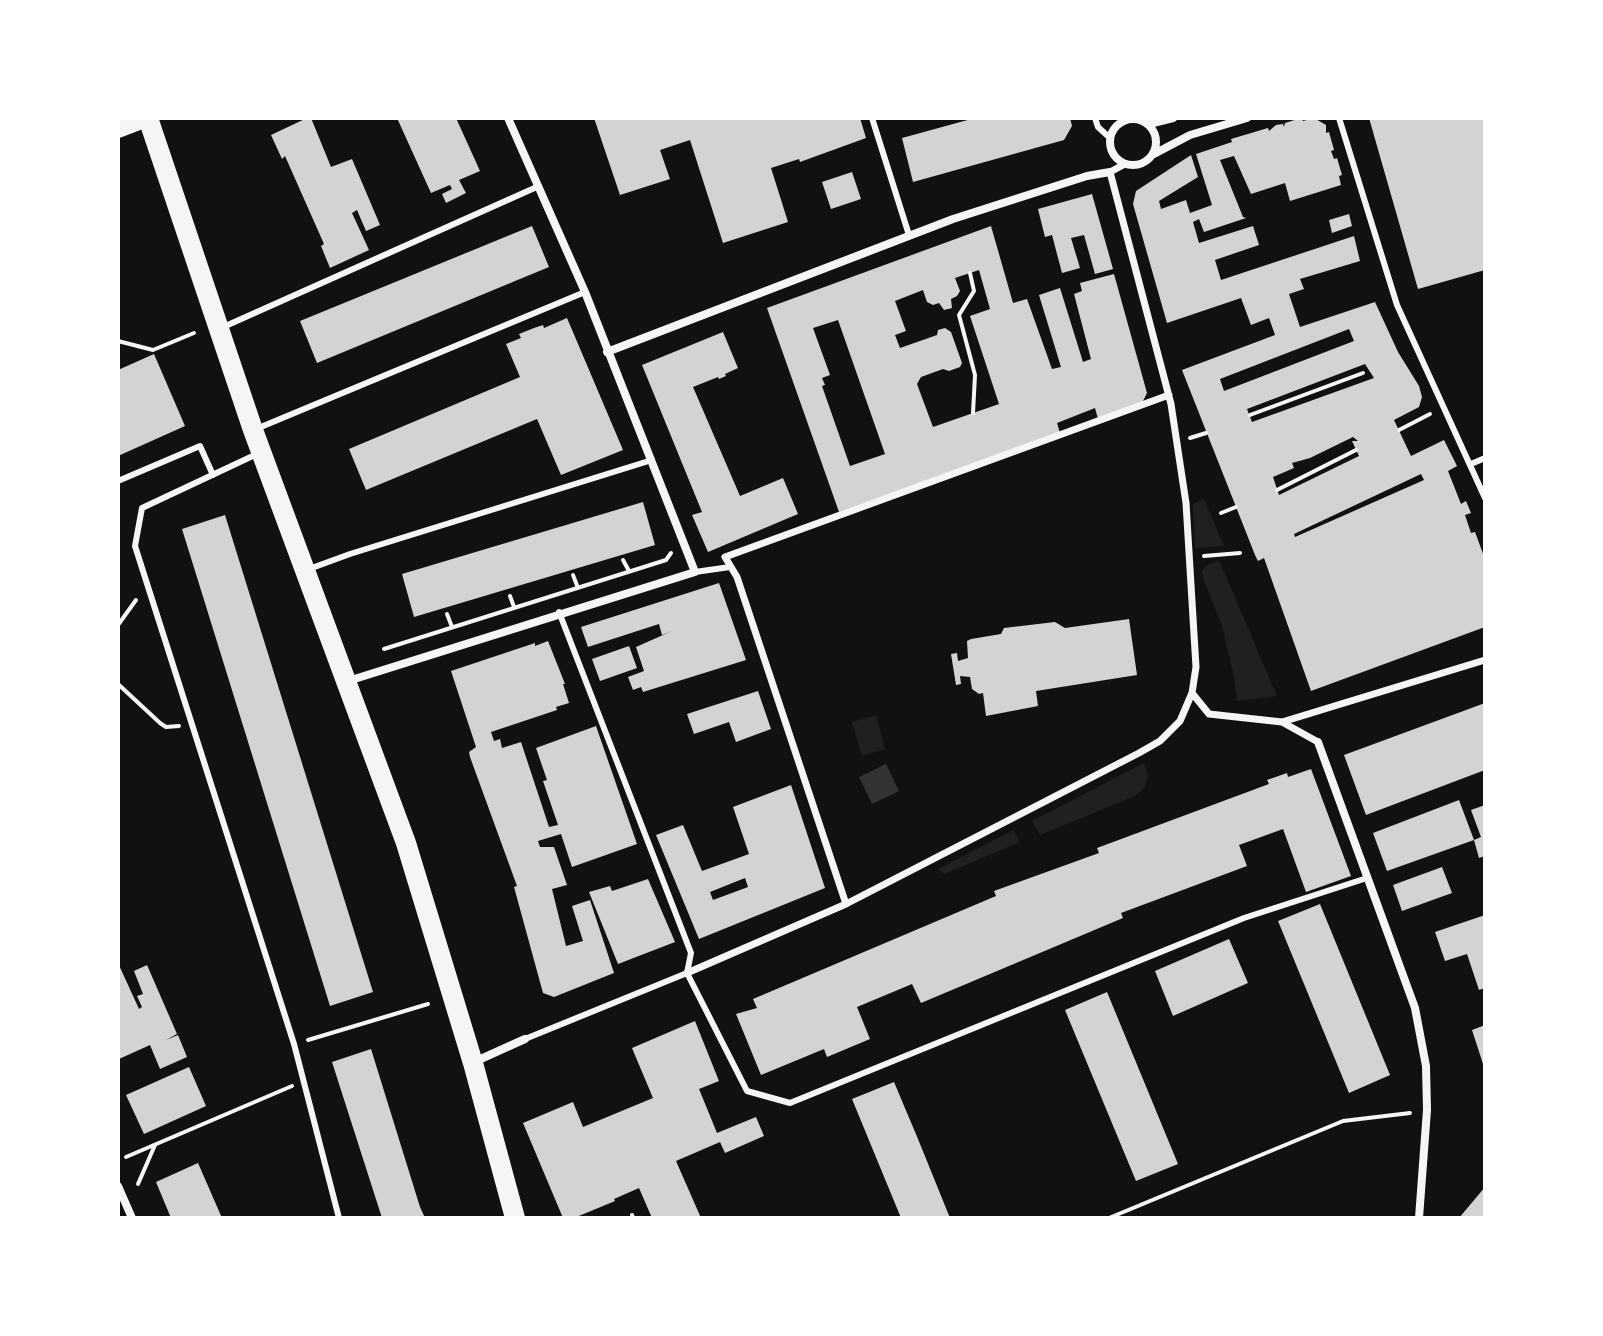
<!DOCTYPE html>
<html>
<head>
<meta charset="utf-8">
<style>
  body { margin:0 }
  #map { position:relative; width:1603px; height:1336px; overflow:hidden; background:#111; font-family:"Zilla Slab",serif }
  canvas { display:block }
  .frame { position:absolute; inset:0; border:120px solid #fff; pointer-events:none }
</style>
</head>
<body>
<div id="map">
<canvas width="1603" height="1336"></canvas>
<div class="frame"></div>
</div>
<script>
const context = document.querySelector('canvas').getContext('2d');
context.lineJoin = 'round';
function fillPath(path, color) { context.fillStyle = color; context.fill(path, 'evenodd'); }
const shape = rows => new Path2D(rows.map(r => 'M' + r).join(''));
function trace(path, color, width, dash) { context.strokeStyle = color; context.lineWidth = width; context.lineCap = dash ? 'butt' : 'round'; context.setLineDash(dash || []); context.stroke(path); }
const green = shape([
  [1204,499,1224,546,1195,548,1193,504],
  [1219,560,1277,696,1237,701,1234,677,1222,626,1203,578,1202,571,1205,566],
  [876,715,885,749,862,756,852,722],
  [1144,763,1148,777,1144,788,1135,796,1040,835,1032,821],
  [1013,830,1020,842,944,874,938,869]
]);
const water = shape([
  [886,764,899,791,872,804,859,777]
]);
const building = shape([
  [307,118,311,118,331,167,352,159,380,225,366,231,357,210,352,213,369,250,330,268,321,246,324,244,285,156,282,159,271,135],
  [397,118,456,118,480,171,459,180,466,193,446,203,442,194,452,189,450,185,431,193],
  [594,118,860,118,866,138,800,162,799,159,771,168,788,222,723,243,690,140,660,150,670,179,620,195],
  [975,118,1070,118,1072,126,1064,140,913,182,902,138],
  [1301,118,1303,121,1314,118,1326,125,1326,133,1329,132,1334,150,1331,151,1334,159,1337,158,1342,175,1339,176,1341,185,1290,201,1285,183,1251,194,1234,156,1220,160,1243,217,1246,218,1204,232,1199,219,1193,222,1199,243,1253,226,1259,245,1215,260,1221,280,1354,236,1360,261,1300,279,1304,289,1289,294,1300,327,1375,302,1398,352,1419,386,1422,397,1419,407,1394,420,1411,456,1444,440,1457,466,1448,471,1461,504,1466,501,1471,513,1465,515,1471,533,1475,532,1485,559,1485,627,1311,691,1264,558,1258,561,1255,555,1182,370,1275,335,1269,318,1251,325,1241,298,1167,323,1133,204,1136,191,1191,155,1198,177,1159,201,1161,209,1186,200,1190,213,1212,205,1196,154,1232,142,1231,139,1268,128,1269,131,1276,125,1283,124,1284,127,1285,123],
  [1349,329,1354,341,1224,391,1220,379],
  [1365,364,1374,378,1252,422,1247,409],
  [1353,437,1358,441,1352,441,1359,456,1279,495,1273,477,1294,468,1292,463,1310,458],
  [1421,474,1424,480,1295,537,1294,534],
  [1369,118,1485,118,1485,270,1418,289],
  [852,172,861,199,831,209,822,182],
  [1092,194,1113,269,1095,274,1084,235,1071,238,1080,268,1062,273,1052,235,1045,237,1038,209],
  [1349,214,1352,226,1332,233,1329,220],
  [532,226,549,267,317,363,300,321],
  [991,226,1013,303,1027,299,1052,369,1061,367,1039,295,1060,288,1083,362,1091,359,1074,294,1082,291,1080,283,1114,274,1147,393,1142,403,1098,419,1095,408,1057,423,1060,433,839,512,767,308],
  [979,270,990,309,970,316,999,404,933,427,917,384,921,377,943,369,949,371,960,367,962,363,951,332,945,328,938,330,937,335,900,348,895,335,906,331,895,301,923,290,927,302,933,305,939,303,944,310,952,308,951,299,957,296,960,291,955,278],
  [838,320,885,454,850,466,822,386,825,385,822,378,830,375,813,328],
  [567,318,623,450,561,475,537,419,366,490,349,449,520,377,506,344,521,338,519,334,534,328,543,325,544,328],
  [723,332,738,368,725,374,726,376,719,379,718,377,693,387,740,496,783,478,798,514,708,552,692,515,702,512,642,365],
  [154,354,185,426,118,456,118,370],
  [643,502,655,545,414,617,402,574],
  [225,515,373,992,330,1006,182,529],
  [719,583,746,660,643,692,641,687,633,690,628,677,644,671,636,647,672,631,662,635,659,624,588,647,581,627],
  [1129,619,1137,675,1036,691,1038,706,986,716,983,693,979,694,972,689,970,677,960,676,961,684,956,685,951,654,957,653,958,661,968,658,967,641,971,639,1001,634,1004,628,1055,622,1065,628],
  [548,641,565,684,563,684,569,703,556,707,557,710,491,732,494,741,500,739,502,748,521,742,549,827,558,825,543,781,547,780,536,748,596,726,637,844,572,867,561,834,538,841,540,847,554,847,567,885,552,889,566,946,583,941,572,906,590,900,614,973,554,997,543,993,514,887,517,886,470,757,469,752,476,747,451,671,535,643,535,646],
  [629,646,637,668,600,681,592,659],
  [758,691,771,729,736,742,729,722,694,734,687,714],
  [1485,703,1485,748,1483,749,1485,770,1366,815,1344,755],
  [1311,769,1351,876,1306,892,1283,829,1239,845,1247,866,1121,913,1123,918,921,1003,912,984,857,1007,870,1039,827,1057,824,1049,761,1075,736,1014,757,1008,753,999,996,896,994,891,1099,853,1097,848,1269,784,1267,780,1287,773,1288,777],
  [791,785,825,888,699,939,656,835,683,825,702,871,738,858,749,854,733,807],
  [745,878,748,887,713,900,710,892],
  [1459,800,1474,840,1481,837,1471,810,1485,805,1485,856,1479,858,1474,840,1387,871,1373,833],
  [1442,867,1452,893,1402,911,1393,885],
  [648,879,675,942,618,964,589,892,610,886,612,891],
  [1320,904,1390,1075,1349,1093,1278,921],
  [1485,915,1485,988,1479,990,1467,954,1445,961,1435,932],
  [1229,939,1248,983,1173,1016,1155,971],
  [118,963,139,1009,142,1007,137,996,143,994,134,971,147,965,177,1034,166,1040,178,1035,187,1057,160,1069,150,1045,119,1059],
  [1107,992,1178,1164,1136,1181,1065,1010],
  [695,1021,719,1081,699,1089,717,1133,756,1117,764,1136,725,1153,720,1142,676,1161,701,1218,652,1218,639,1188,614,1199,615,1201,574,1218,563,1218,523,1123,573,1102,583,1127,653,1098,632,1048],
  [1485,1025,1485,1067,1484,1067,1472,1030],
  [371,1049,420,1207,425,1218,382,1218,332,1062],
  [189,1067,206,1106,144,1134,126,1095],
  [894,1082,918,1139,950,1218,901,1218,852,1099],
  [198,1163,222,1218,171,1218,156,1182],
  [1485,1187,1485,1218,1459,1218]
]);
const path = shape([
  [970,273,974,291,959,315,975,375,973,413],
  [118,341,153,350,194,333],
  [1250,415,1363,373],
  [1399,430,1430,414],
  [1190,438,1206,433],
  [1277,490,1356,450],
  [1221,513,1236,507],
  [1204,556,1240,553],
  [623,560,629,571],
  [573,575,578,588],
  [510,596,514,607],
  [447,614,452,627],
  [118,625,136,600],
  [384,649,666,560,671,553],
  [118,684,160,723,166,727,179,726],
  [308,1040,428,1004],
  [126,1157,292,1086],
  [138,1184,155,1145],
  [632,1215,633,1218],
  [1109,1218,1343,1121,1410,1113]
]);
const service = shape([
  [872,118,909,235],
  [1095,118,1098,127,1110,138],
  [1339,118,1397,305,1485,498],
  [221,328,539,186],
  [256,429,585,292],
  [257,454,142,508,135,546,294,1044,339,1218],
  [1471,464,1485,458],
  [118,481,200,446,213,475],
  [309,569,350,554,652,460],
  [695,572,730,567],
  [559,612,691,953,687,973],
  [687,973,747,1091,790,1103,1244,918,1367,878],
  [525,1039,687,973]
]);
const pedestrian = shape([
  [1192,693,1209,714,1282,722,1485,660],
  [1282,722,1318,742],
  [846,904,737,577,725,557,1169,395],
  [687,973,846,904,1139,753,1160,741,1180,721,1192,693,1196,667,1186,503,1171,404,1110,172,1125,164]
]);
const minor = shape([
  '1110 142a23 23 0 1 1 46 0a23 23 0 1 1-46 0Z',
  [1149,124,1173,118],
  [1154,154,1190,135,1247,118],
  [607,352,953,219,1087,176,1110,172],
  [348,681,695,572,585,292,508,118],
  [1318,742,1415,1008,1426,1066,1427,1110,1419,1218],
  [474,1062,525,1039],
  [118,1186,132,1218]
]);
const primary = shape([
  [148,118,253,430,406,843,473,1063,515,1218],
  [118,128,144,118]
]);
fillPath(green, '#202020');
fillPath(water, '#333');
fillPath(building, '#d3d3d3');
trace(path, '#f5f5f5', 4);
trace(service, '#f5f5f5', 6);
trace(pedestrian, '#f5f5f5', 7);
trace(minor, '#f5f5f5', 8);
trace(primary, '#f5f5f5', 20);
</script>
</body>
</html>
